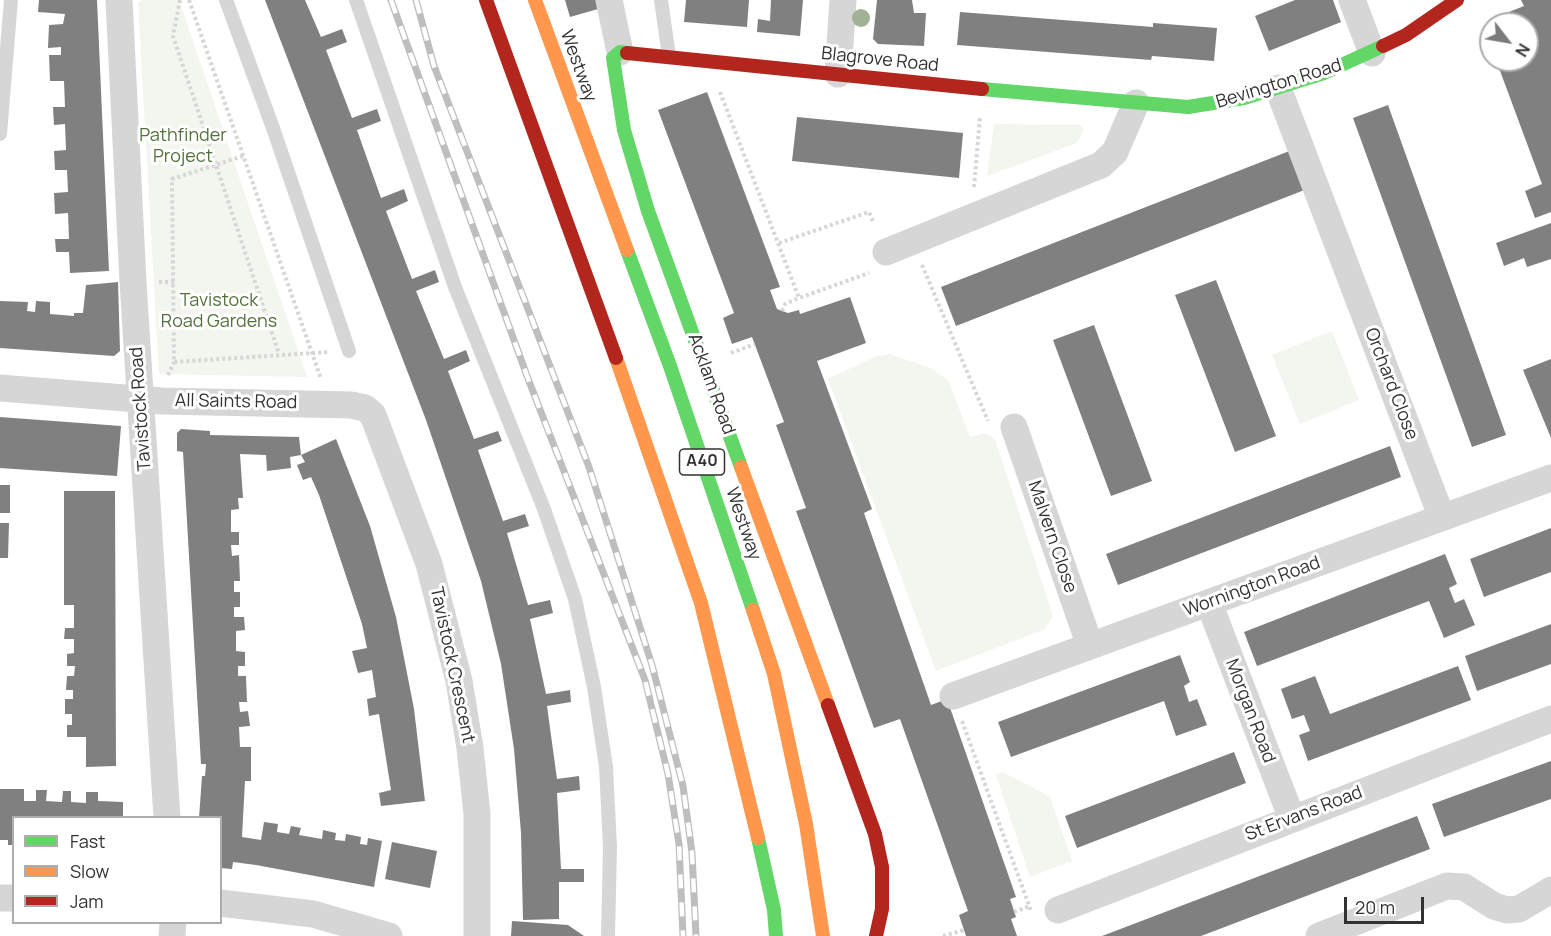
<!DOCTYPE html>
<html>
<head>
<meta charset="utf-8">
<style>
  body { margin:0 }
  #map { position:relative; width:1551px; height:936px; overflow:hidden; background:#fff; font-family:Manrope,sans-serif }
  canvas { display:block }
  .legend { position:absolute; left:12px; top:816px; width:210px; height:108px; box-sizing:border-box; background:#fff; border:2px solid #adadad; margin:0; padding:8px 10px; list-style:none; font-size:18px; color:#323232 }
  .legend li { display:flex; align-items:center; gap:12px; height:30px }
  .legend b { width:30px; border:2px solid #adadad }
  .north { position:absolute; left:1479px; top:12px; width:60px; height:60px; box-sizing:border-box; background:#fff; border:2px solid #adadad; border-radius:50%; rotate:121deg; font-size:16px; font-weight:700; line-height:24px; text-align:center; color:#323232 }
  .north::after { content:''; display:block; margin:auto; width:21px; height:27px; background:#7a7a7a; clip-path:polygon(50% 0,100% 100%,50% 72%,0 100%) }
  .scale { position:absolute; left:1344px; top:897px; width:80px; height:27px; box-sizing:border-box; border:3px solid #323232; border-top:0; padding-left:8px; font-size:18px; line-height:21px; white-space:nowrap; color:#323232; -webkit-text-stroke:4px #fff; paint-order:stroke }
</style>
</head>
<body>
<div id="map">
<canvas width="1551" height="936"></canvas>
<ul class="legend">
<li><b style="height:8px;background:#63d668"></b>Fast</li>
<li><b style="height:8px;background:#ff974d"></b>Slow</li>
<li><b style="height:8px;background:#b3261e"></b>Jam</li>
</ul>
<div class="north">N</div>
<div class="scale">20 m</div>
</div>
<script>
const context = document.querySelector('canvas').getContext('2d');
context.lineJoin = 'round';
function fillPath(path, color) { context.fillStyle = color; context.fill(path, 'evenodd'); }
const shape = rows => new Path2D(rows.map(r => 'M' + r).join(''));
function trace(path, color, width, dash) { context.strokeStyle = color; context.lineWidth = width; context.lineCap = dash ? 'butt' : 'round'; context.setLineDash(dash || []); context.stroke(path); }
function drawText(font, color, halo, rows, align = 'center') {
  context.font = font + ' Manrope,sans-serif'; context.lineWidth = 6; context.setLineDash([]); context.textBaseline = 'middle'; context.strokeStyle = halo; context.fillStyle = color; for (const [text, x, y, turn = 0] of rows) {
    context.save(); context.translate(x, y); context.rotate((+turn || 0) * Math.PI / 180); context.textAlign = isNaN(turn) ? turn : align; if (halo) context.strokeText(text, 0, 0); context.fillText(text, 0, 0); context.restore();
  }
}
const green = shape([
  [141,0,179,0,307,377,159,374,138,3],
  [994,124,1080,125,1084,129,1077,143,987,176],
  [1332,331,1359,400,1300,424,1272,355],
  [890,354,930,368,948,380,970,437,985,433,995,439,1053,616,1045,629,936,671,828,379,874,357],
  [1003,772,1050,797,1072,861,1030,877,996,775]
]);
const building = shape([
  [39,0,97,0,109,271,70,273,69,252,56,252,55,239,69,239,68,213,55,214,54,193,68,192,67,170,55,170,54,151,66,150,65,124,54,125,53,107,65,107,64,81,50,81,49,55,61,55,61,47,48,48,49,25,63,24,65,14,38,12],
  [265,0,305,0,321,37,342,29,347,42,326,50,352,118,377,109,381,121,357,130,381,198,404,189,408,201,386,211,412,279,435,270,439,282,416,291,444,359,466,350,470,361,448,371,474,439,498,431,502,441,478,450,503,521,525,514,529,526,507,533,528,605,550,600,553,613,530,619,546,694,570,690,571,702,547,706,557,779,579,776,580,790,557,793,561,869,584,869,584,882,559,882,559,919,523,920,521,833,514,749,501,664,481,581,426,420],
  [565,0,597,0,598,9,570,17],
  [686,0,749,0,747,27,684,22],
  [771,0,803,0,800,36,757,32,758,19,770,21],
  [877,0,912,0,914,13,926,13,924,46,878,44,873,39],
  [1295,0,1333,0,1341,22,1269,51,1255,16],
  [1521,0,1551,0,1551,212,1535,218,1525,191,1542,184,1496,60,1527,60,1527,24,1506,24,1512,22,1509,12,1524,6],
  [960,12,1153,27,1153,23,1217,28,1214,61,1152,56,1151,60,957,45],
  [707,92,780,287,770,290,777,309,788,313,799,310,800,314,850,297,866,343,817,361,872,509,864,513,931,705,947,699,1016,897,1010,899,1016,917,1011,919,1017,936,966,936,959,915,968,911,900,719,874,728,796,511,806,508,776,425,784,422,752,337,732,344,723,318,734,313,658,110],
  [1388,105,1506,435,1472,447,1353,118],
  [797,117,963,133,959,178,792,161],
  [1292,150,1307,189,956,326,941,287],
  [1551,223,1551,259,1527,267,1524,258,1504,266,1496,243],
  [1216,280,1276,436,1235,452,1175,295],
  [118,282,120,351,114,356,0,348,0,301,28,302,27,311,35,312,36,301,50,302,50,314,74,316,74,313,83,313,86,285],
  [1094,325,1152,481,1111,496,1053,340],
  [1551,359,1551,438,1523,370],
  [0,417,121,426,117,476,0,468],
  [181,429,210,431,210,435,299,437,301,455,290,457,291,468,267,471,266,455,240,454,243,498,238,498,239,509,231,510,231,532,239,532,239,545,231,545,232,556,239,555,240,581,234,581,234,592,240,592,240,607,234,607,234,617,244,617,245,630,236,631,236,651,245,652,245,666,238,666,238,676,246,676,247,702,239,702,240,712,248,711,250,726,239,727,240,747,251,747,251,781,245,781,242,837,261,840,264,822,278,824,277,832,289,834,291,826,301,828,299,835,322,839,323,830,336,833,335,840,345,841,346,834,361,837,360,844,367,845,368,838,382,841,374,887,256,865,233,862,232,869,220,868,220,818,199,818,202,776,205,776,206,764,201,764,183,452,177,451,177,433],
  [336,439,370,526,396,617,414,709,425,801,381,806,379,793,391,790,379,714,369,716,367,699,376,697,372,670,358,673,352,651,367,648,362,624,319,495,311,477,303,480,297,465,305,462,301,455],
  [1390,446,1401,477,1118,585,1106,554],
  [0,485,10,485,10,513,0,513],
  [64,491,115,491,116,766,86,767,86,737,67,737,67,725,72,725,72,714,65,714,65,699,73,699,73,690,66,690,67,676,74,676,75,666,67,666,67,654,74,653,74,639,64,639,65,628,74,628,74,605,64,605],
  [0,523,9,523,8,558,0,558],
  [1551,528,1551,572,1484,597,1470,559],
  [1445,554,1457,584,1449,588,1455,603,1464,599,1475,625,1444,638,1429,601,1257,666,1244,632],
  [1551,624,1551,664,1477,691,1465,656],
  [1180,655,1190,682,1184,686,1189,702,1197,699,1207,725,1176,736,1164,701,1011,757,998,722],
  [1458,666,1471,700,1308,761,1299,735,1310,731,1304,715,1292,719,1281,689,1315,676,1330,714],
  [1234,752,1246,783,1077,848,1065,816],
  [1551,761,1551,799,1444,837,1432,804],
  [0,789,24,789,24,801,36,801,36,790,47,790,46,801,62,802,63,791,71,791,71,802,86,803,86,792,98,792,98,801,123,802,123,818,14,818,14,845,8,845,8,840,0,840],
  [1417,816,1430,849,1201,936,1102,936],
  [392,842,437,851,430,888,385,879],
  [512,921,568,925,584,936,511,936]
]);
const path = shape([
  [180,0,173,36,279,354],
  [189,0,321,379],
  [720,92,799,298,869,273],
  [243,156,172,179,174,362,329,352],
  [974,187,980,117],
  [779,243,869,212,873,222],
  [922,265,988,421],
  [159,282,174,282],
  [782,311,785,304,799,298],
  [731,353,755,344],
  [168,375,174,362],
  [962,721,1031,911],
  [1014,912,1028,907],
  [943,936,964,930]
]);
const lane = shape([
  [226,0,273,128,349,351],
  [356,0,455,287,544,509,575,599,594,687,606,767,610,847,608,936],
  [661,0,669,56],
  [0,134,11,0]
]);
const street = shape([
  [119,0,133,282,167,818],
  [609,0,620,52],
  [1352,0,1372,53],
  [838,74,843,0],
  [1278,88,1442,518],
  [886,252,1101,165,1115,152,1136,103],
  [0,388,162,401,351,405,365,408,373,415,429,564,459,681,470,748,477,814,477,936],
  [1014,427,1090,646],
  [1209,603,1292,819],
  [953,696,1551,478],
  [0,898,14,898],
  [220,903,313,914,389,936],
  [1058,910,1551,719],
  [172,936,173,922],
  [1319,936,1447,886,1464,887,1494,906,1507,910,1519,909,1551,890]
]);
const fast = shape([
  [627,53,620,52,613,58,624,130,648,211,741,467],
  [982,89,1188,107,1244,98,1324,73,1383,46],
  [627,250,670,366,753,610],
  [758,838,774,910,776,936]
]);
const slow = shape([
  [535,0,627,250],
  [616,358,701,603,758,838],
  [741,467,828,705],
  [753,610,774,674,806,824,823,936]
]);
const jam = shape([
  [486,0,616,358],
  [1383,46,1406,35,1457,0],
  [627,53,982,89],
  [828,705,875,834,882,867,882,909,876,936]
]);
const rail = shape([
  [391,0,527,376,645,680,668,774,679,844,683,936],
  [416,0,434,66,589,467,652,665,683,786,692,853,696,936]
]);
const trees = [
  [861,18]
];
const shields = [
  [702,462,45]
];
const shieldNames = [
  ["A40",702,462]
];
const streetNames = [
  ["Blagrove Road",880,60,6],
  ["Westway",578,66,70],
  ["Bevington Road",1279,84,-17],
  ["Acklam Road",711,384,70],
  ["Orchard Close",1391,384,69],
  ["All Saints Road",236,402,1],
  ["Tavistock Road",141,409,-94],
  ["Westway",743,524,71],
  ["Malvern Close",1052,537,71],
  ["Wornington Road",1252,587,-20],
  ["Tavistock Crescent",452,665,78],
  ["Morgan Road",1250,711,69],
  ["St Ervans Road",1304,814,-21]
];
const parkNames = [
  ["Pathfinder",183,136],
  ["Project",183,157],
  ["Tavistock",219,301],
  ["Road Gardens",219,322]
];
fillPath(green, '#f2f6ee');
fillPath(building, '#808080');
trace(path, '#d6d6d6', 4, [3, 3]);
trace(lane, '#d6d6d6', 14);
trace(street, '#d6d6d6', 27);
trace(fast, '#63d668', 14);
trace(slow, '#ff974d', 14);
trace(jam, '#b3261e', 14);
trace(rail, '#bebebe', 7);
trace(rail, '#fff', 4.5, [14]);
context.fillStyle = '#a0b194';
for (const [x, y] of trees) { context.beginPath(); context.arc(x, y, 9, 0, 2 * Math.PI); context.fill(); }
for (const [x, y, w] of shields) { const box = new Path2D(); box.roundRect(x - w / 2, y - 13, w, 26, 4.5); context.fillStyle = '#fff'; context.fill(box); trace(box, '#323232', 1.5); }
drawText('bold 16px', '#323232', null, shieldNames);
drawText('18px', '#323232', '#fff', streetNames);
drawText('18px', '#53713c', '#fff', parkNames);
</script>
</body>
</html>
